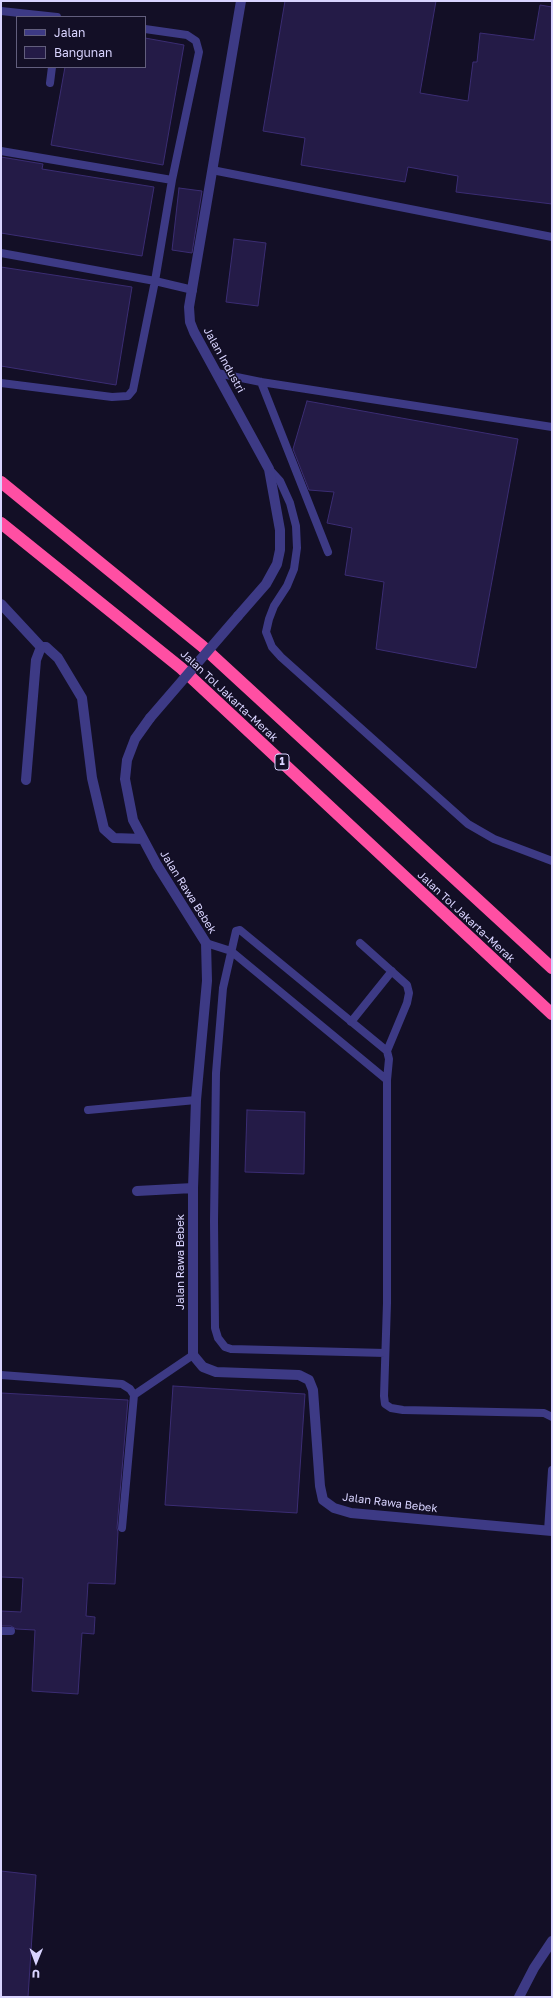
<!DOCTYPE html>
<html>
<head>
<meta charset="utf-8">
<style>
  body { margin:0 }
  #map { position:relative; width:553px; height:1998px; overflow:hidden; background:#130f26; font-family:"Golos Text",sans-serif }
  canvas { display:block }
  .frame { position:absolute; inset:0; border:2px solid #d9d4ff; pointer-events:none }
  .legend { position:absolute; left:16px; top:16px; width:130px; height:52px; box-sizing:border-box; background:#130f26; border:1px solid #625e7d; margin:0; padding:5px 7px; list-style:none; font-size:12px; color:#d9d4ff }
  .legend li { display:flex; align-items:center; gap:8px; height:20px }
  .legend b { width:20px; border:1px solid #625e7d }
  .north { position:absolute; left:16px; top:1942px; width:40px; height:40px; -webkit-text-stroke:3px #130f26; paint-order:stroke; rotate:181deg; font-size:11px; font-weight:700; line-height:16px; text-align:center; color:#d9d4ff }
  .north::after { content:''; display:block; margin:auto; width:14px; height:18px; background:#d9d4ff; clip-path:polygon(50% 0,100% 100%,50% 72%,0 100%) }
</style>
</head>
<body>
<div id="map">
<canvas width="553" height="1998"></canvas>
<div class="frame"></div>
<ul class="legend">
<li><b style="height:5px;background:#3d3a85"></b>Jalan</li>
<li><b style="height:11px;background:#241b47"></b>Bangunan</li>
</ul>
<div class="north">U</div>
</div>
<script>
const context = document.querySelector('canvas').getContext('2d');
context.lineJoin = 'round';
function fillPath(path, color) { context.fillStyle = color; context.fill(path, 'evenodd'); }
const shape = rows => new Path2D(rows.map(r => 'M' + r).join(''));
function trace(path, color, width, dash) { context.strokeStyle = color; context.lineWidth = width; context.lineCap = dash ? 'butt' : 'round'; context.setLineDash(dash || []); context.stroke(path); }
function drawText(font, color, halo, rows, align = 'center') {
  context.font = font + ' "Golos Text",sans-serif'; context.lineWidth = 3; context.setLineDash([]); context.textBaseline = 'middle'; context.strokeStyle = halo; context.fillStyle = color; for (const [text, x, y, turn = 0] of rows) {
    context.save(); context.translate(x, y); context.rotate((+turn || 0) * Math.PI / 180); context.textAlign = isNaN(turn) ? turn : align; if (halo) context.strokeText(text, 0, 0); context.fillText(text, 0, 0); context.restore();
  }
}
const building = shape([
  [285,1,436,1,420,93,468,101,473,62,477,62,480,33,534,40,540,5,552,7,552,204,456,192,458,176,408,167,405,182,301,165,305,138,263,131,285,1],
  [145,38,184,45,163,165,51,145,65,67,145,67,145,38],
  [1,157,43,164,42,169,154,187,142,256,1,233,1,157],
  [179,188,202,191,192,253,172,250,179,188],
  [234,239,266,243,258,306,226,302,234,239],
  [1,267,132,287,116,385,1,366,1,267],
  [307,401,518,439,476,668,376,649,384,582,345,575,352,528,327,523,334,492,309,490,293,449,307,401],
  [247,1110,305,1112,304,1174,245,1172,247,1110],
  [173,1386,305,1394,297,1513,165,1505,173,1386],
  [1,1393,128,1400,117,1528,118,1532,115,1584,88,1583,86,1616,95,1617,94,1634,82,1633,78,1694,32,1691,35,1630,16,1629,11,1626,1,1626,1,1611,21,1612,23,1578,1,1577,1,1393],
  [1,1871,36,1875,28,1997,1,1997,1,1871]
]);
const lane = shape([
  [1,11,57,17],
  [145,29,187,35,196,41,199,52,172,180,155,281,193,290],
  [50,83,52,67],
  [1,151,172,180],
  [212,170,552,237],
  [1,253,155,281,133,390,128,396,112,397,1,383],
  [217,373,261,382,552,427],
  [261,382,328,552],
  [269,469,280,481,290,503,296,526,297,548,294,569,287,586,274,606,269,619,266,632,272,647,281,657,468,824,494,839,552,861],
  [206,943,231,951,387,1080,387,1303,384,1396,385,1404,391,1408,403,1410,544,1413,552,1417],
  [360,943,407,985,409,993,407,1003,387,1051],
  [351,1022,392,971],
  [88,1110,196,1100],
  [385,1353,231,1349,225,1347,218,1338,215,1328,214,1221,216,1073,223,988,236,931,240,930,387,1051,389,1059,387,1080],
  [1,1375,122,1384,130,1389,134,1395,193,1355],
  [122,1528,134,1395],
  [548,1531,552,1470],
  [1,1631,11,1631]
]);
const street = shape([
  [1,604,41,647],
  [238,616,266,584,277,564,280,550,280,530,269,469,194,332,190,322,189,307,241,1],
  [150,718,135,739,127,760,125,779,133,820,157,865,206,943,207,981,196,1100,193,1188,193,1355,203,1367,216,1372,299,1375,309,1380,313,1390,320,1486,323,1500,334,1508,351,1513,552,1531],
  [26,780,36,660,41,647,46,647,58,658,82,698,92,778,104,829,114,838,143,839],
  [137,1191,193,1188],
  [519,1997,534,1968,552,1941]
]);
const highway = shape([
  [1,482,202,646,552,968],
  [1,523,181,668,552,1014]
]);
const streetBridge = shape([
  [150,718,238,616]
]);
const shields = [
  [282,762,14]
];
const shieldNames = [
  ["1",282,762]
];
const streetNames = [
  ["Jalan Industri",224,360,61],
  ["Jalan Tol Jakarta–Merak",229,696,43],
  ["Jalan Rawa Bebek",188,892,58],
  ["Jalan Tol Jakarta–Merak",466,917,43],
  ["Jalan Rawa Bebek",181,1262,-90],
  ["Jalan Rawa Bebek",390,1503,7]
];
fillPath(building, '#241b47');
trace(building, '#3b2d73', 1);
trace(lane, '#3d3a85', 8);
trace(street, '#3d3a85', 10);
trace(highway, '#ff4fa3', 12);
trace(streetBridge, '#3d3a85', 10);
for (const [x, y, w] of shields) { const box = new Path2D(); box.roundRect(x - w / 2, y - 8, w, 16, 3); context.fillStyle = '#130f26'; context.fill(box); trace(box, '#d9d4ff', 1); }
drawText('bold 10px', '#d9d4ff', null, shieldNames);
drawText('11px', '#d9d4ff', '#130f26', streetNames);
</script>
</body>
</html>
